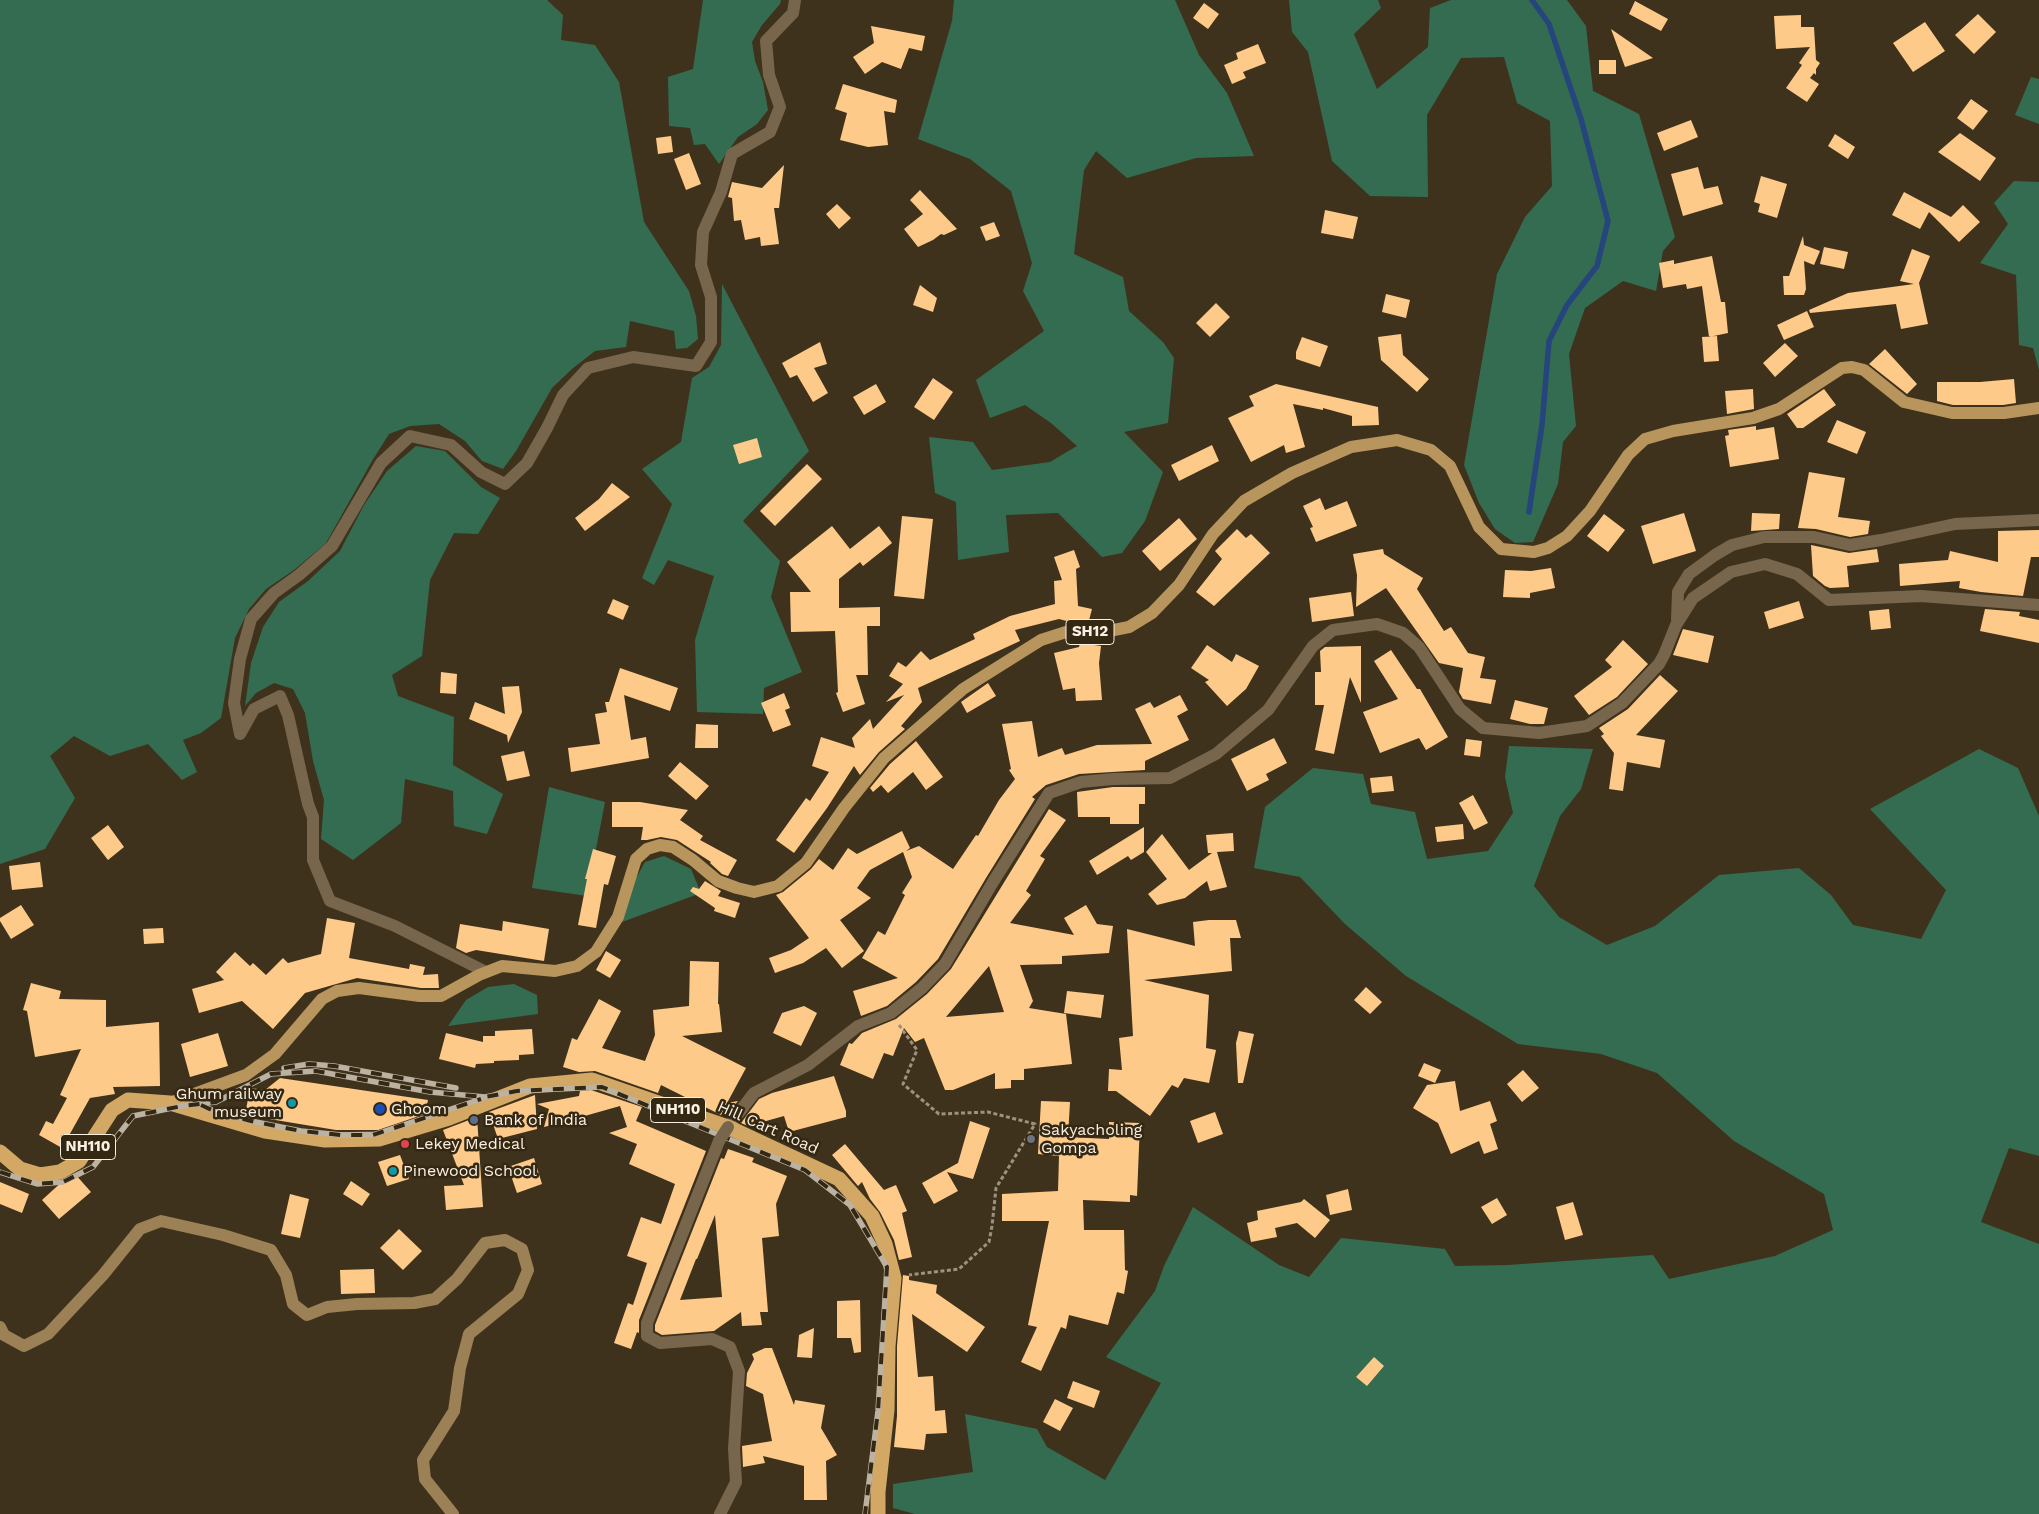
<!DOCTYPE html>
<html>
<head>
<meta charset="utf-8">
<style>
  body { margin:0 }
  canvas { display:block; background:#3f321c }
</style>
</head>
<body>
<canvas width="2039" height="1514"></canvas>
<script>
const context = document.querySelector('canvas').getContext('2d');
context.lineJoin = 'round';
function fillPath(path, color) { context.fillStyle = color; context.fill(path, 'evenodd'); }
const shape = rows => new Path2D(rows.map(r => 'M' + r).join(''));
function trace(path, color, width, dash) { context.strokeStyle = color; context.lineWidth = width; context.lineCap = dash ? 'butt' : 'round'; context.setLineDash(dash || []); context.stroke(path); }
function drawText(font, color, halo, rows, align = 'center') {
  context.font = font + ' "Work Sans",sans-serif'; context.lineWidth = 5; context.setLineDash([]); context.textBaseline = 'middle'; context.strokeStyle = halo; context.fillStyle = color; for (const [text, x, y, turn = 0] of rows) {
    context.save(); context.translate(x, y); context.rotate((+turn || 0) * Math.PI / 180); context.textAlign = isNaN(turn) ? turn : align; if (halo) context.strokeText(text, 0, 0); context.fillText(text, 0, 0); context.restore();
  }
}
const green = shape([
  [0,0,547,0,563,15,561,40,595,45,619,82,644,222,689,291,696,316,698,339,687,348,676,349,674,331,630,321,626,347,595,351,572,369,552,388,516,451,503,469,482,461,465,441,439,424,410,426,389,434,372,461,326,543,294,570,266,589,249,609,235,638,221,718,201,733,183,740,197,772,182,780,148,744,110,756,74,736,50,756,75,798,45,849,0,864],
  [703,0,781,0,780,4,762,25,752,42,755,61,763,82,768,110,757,124,738,137,719,164,705,144,694,145,690,128,669,126,668,77,693,69],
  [954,0,1175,0,1199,55,1227,93,1254,156,1196,158,1127,178,1096,151,1084,170,1074,254,1123,277,1129,311,1163,342,1174,358,1168,423,1124,432,1163,472,1145,521,1122,553,1102,557,1058,513,1006,515,1009,552,958,560,956,502,935,493,929,437,973,442,992,470,1050,462,1077,446,1051,423,1025,405,990,418,976,380,1044,331,1023,291,1032,263,1011,191,970,159,918,139,952,21],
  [1289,0,1378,0,1381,8,1354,34,1377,89,1428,47,1430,8,1451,0,1567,0,1586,26,1593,91,1639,114,1675,237,1663,251,1656,291,1623,281,1585,308,1569,354,1576,426,1563,442,1558,484,1533,542,1515,543,1495,529,1479,503,1464,465,1497,274,1525,217,1552,186,1550,121,1517,103,1504,57,1461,58,1427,115,1428,197,1370,196,1332,161,1308,52,1292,32],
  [2031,77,2039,79,2039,124,2015,115],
  [2014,181,2039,182,2039,370,2033,348,2019,345,2016,275,1980,263,2008,224,1994,203],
  [722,284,809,451,743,521,780,561,771,597,802,672,764,688,763,714,697,712,695,640,714,576,668,560,654,585,642,578,672,504,642,469,681,442,692,378,709,367,721,345],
  [416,446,445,451,481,487,500,498,478,534,454,533,430,580,422,656,392,675,398,696,454,717,453,765,503,794,487,834,454,826,453,791,405,779,401,823,353,860,321,839,324,800,313,761,305,713,293,689,274,683,256,693,245,706,251,663,263,627,279,602,308,581,340,551,364,505,387,471],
  [1509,746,1593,749,1581,789,1560,816,1534,886,1559,917,1607,945,1655,926,1719,875,1799,868,1831,895,1853,925,1921,939,1946,890,1870,809,1979,749,2018,768,2039,816,2039,1156,2009,1148,1981,1222,2039,1244,2039,1514,915,1514,893,1508,893,1484,973,1472,965,1414,1037,1429,1047,1447,1105,1480,1161,1383,1106,1357,1155,1291,1164,1266,1193,1207,1279,1265,1309,1277,1341,1238,1445,1249,1455,1266,1508,1265,1653,1255,1669,1279,1775,1256,1833,1230,1824,1194,1734,1141,1657,1073,1601,1054,1518,1044,1406,976,1345,924,1300,877,1254,868,1265,807,1313,768,1363,774,1371,804,1415,812,1427,859,1488,851,1513,813,1505,777],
  [549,787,605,802,587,896,532,888],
  [664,856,691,869,701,893,622,922,635,880,645,862],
  [514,984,537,995,538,1014,448,1026,466,1000,488,987]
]);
const stream = shape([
  [1529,512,1542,425,1549,341,1567,305,1597,266,1608,221,1581,119,1549,24,1532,0]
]);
const building = shape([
  [1635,1,1668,19,1661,31,1629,14],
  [1204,3,1219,14,1208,29,1193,18],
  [1978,14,1996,32,1974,54,1955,35],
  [1801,15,1801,27,1814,27,1816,60,1820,63,1816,69,1816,75,1814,73,1810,78,1819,84,1807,102,1786,88,1802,65,1799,63,1810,47,1776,49,1774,16],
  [1925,22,1945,51,1913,72,1893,43],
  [871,26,925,36,922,51,909,48,901,69,882,62,865,74,853,57,874,43],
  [1611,29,1653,58,1625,67],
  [1258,44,1266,63,1243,72,1246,78,1232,84,1224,65,1238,59,1236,53],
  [1599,60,1616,60,1616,74,1599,74],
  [843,84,897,100,895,113,884,111,888,145,868,147,840,140,847,113,835,109],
  [1971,99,1988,111,1973,130,1957,118],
  [1691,120,1698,137,1664,151,1657,133],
  [1960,133,1996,158,1980,181,1938,152],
  [1835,134,1855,147,1848,159,1828,146],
  [671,136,673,152,658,154,656,138],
  [689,153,701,184,686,190,674,159],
  [784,165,779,208,774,208,779,244,761,246,760,237,745,240,741,220,734,221,732,198,728,197,732,182,762,188],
  [1698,167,1704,189,1718,186,1723,204,1683,216,1671,174],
  [1761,176,1787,184,1777,218,1758,212,1760,204,1754,202],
  [920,190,957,229,944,235,941,234,933,240,918,247,904,229,923,214,910,200],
  [1904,192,1951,217,1963,205,1980,222,1959,242,1929,212,1920,229,1892,215],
  [837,204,851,218,839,229,826,214],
  [1325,210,1358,217,1353,239,1321,233],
  [994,222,1000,236,986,241,980,227],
  [1803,236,1804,245,1820,251,1814,265,1804,261,1806,289,1804,295,1784,295,1783,276,1789,276],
  [1824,247,1848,252,1844,269,1820,264],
  [1912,249,1930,256,1919,283,1928,324,1901,329,1896,304,1810,313,1809,310,1848,293,1914,284,1900,281],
  [1712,256,1721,302,1725,302,1728,333,1709,337,1702,286,1687,289,1686,284,1663,288,1659,263,1674,260,1674,264],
  [920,285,937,298,933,312,913,305],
  [1386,294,1410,300,1406,318,1382,312],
  [1216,303,1230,317,1210,337,1196,323],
  [1807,311,1814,327,1784,340,1777,325],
  [1401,334,1403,355,1429,379,1417,392,1381,360,1378,337],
  [1717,336,1719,361,1704,362,1702,337],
  [1302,337,1328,346,1320,367,1296,359,1296,352],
  [820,342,827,364,814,368,828,393,813,402,797,375,790,378,782,363],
  [1785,343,1798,356,1775,377,1763,363],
  [1885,349,1917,384,1907,394,1869,364],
  [933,378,953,392,934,420,914,407],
  [2014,379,2016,403,2003,405,1953,405,1937,401,1937,382,1980,382],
  [876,384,886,402,864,415,853,397],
  [1276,384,1378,407,1379,425,1352,426,1352,416,1323,408,1323,410,1293,404,1305,447,1286,453,1284,445,1251,462,1228,418,1254,406,1249,396],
  [1753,389,1754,409,1727,414,1725,391],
  [1824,389,1836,405,1803,428,1797,428,1787,414],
  [1837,420,1866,432,1857,454,1827,442],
  [1756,426,1756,430,1774,427,1779,459,1730,467,1725,436,1729,435,1728,430],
  [757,438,762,457,739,464,733,445],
  [1212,445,1219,461,1179,481,1171,465],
  [807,464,822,479,775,526,760,511],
  [1809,472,1845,478,1838,517,1870,521,1868,534,1850,537,1816,529,1798,528],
  [612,483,630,497,585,531,575,518,599,499],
  [1320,498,1325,510,1347,501,1357,526,1316,542,1310,528,1313,527,1303,506],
  [1684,513,1696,551,1653,564,1641,526],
  [1752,513,1780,514,1779,529,1751,531],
  [1604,514,1625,530,1608,552,1587,536],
  [902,516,933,519,924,599,894,596],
  [1179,518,1197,539,1160,571,1142,551],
  [832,526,850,549,879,526,892,543,863,566,860,562,839,579,839,608,880,607,880,626,867,626,868,675,856,675,865,704,843,712,836,693,838,692,835,631,791,632,790,592,811,592,787,562],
  [1237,529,1246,538,1251,534,1270,553,1214,606,1196,592,1222,559,1215,551],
  [2039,530,2039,557,2031,557,2023,596,1981,592,1959,588,1960,581,1900,586,1899,564,1948,560,1950,551,1998,562,1998,531],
  [1811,545,1849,553,1877,549,1879,562,1847,566,1849,587,1830,588,1825,586,1813,576],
  [1383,549,1384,554,1423,578,1417,589,1444,631,1451,627,1468,653,1485,657,1480,678,1496,680,1491,704,1463,699,1459,692,1463,668,1439,663,1386,588,1356,607,1357,575,1353,554],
  [1074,550,1080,567,1076,569,1078,606,1092,609,1088,624,1078,624,1059,619,1015,630,1020,641,918,688,922,702,901,726,905,729,879,752,860,775,854,766,827,808,794,853,776,840,806,798,810,801,829,772,812,766,821,737,855,748,852,738,870,719,873,729,904,695,886,702,903,684,889,676,898,662,906,667,921,651,930,660,975,639,973,634,1010,616,1055,604,1054,581,1062,580,1054,557],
  [1551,568,1555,588,1530,593,1530,598,1503,597,1505,570,1531,571],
  [1351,592,1354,616,1312,622,1309,598],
  [613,599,629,606,623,620,607,613],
  [1799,601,1804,618,1769,629,1764,612],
  [1889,609,1891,628,1871,630,1869,611],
  [1985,609,2020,612,2019,616,2039,620,2039,643,1980,631],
  [1683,629,1714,636,1708,663,1673,655],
  [1623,640,1648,664,1617,697,1589,715,1574,696,1612,667,1605,660],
  [1080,643,1101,646,1099,663,1102,700,1076,701,1075,688,1063,690,1054,653,1079,647],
  [1207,645,1232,662,1236,654,1259,666,1246,689,1227,706,1205,682,1209,680,1191,668],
  [1361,646,1361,703,1350,677,1334,754,1315,750,1324,705,1315,705,1315,672,1321,672,1320,651,1325,647],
  [1391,650,1417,689,1420,689,1448,737,1426,750,1419,738,1380,753,1363,712,1398,699,1374,661],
  [620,668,678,688,670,711,624,695,631,740,646,737,649,758,571,772,568,748,600,744,595,714,607,712,605,702,609,702],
  [441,672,457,674,456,694,440,693],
  [1660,675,1678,691,1636,735,1665,740,1660,768,1627,762,1623,791,1609,789,1614,753,1601,736,1604,734,1599,728,1628,709],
  [988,683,996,696,967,713,961,702],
  [519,686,522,712,508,743,507,735,469,719,475,702,505,714,502,687],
  [784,693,790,708,785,710,791,725,773,732,761,703],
  [1180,695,1188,710,1177,716,1189,740,1145,761,1145,770,1079,774,1046,785,1032,797,1035,799,986,878,938,959,916,982,887,1006,861,1016,853,991,898,978,862,958,878,931,885,935,905,895,902,893,912,877,903,852,870,870,857,888,871,898,840,920,864,951,842,968,826,948,803,963,775,973,769,958,791,950,809,938,776,895,783,892,811,869,819,859,833,870,848,848,857,854,902,831,910,848,906,851,919,846,953,869,976,835,978,836,999,800,1015,779,1009,770,1011,769,1002,724,1032,721,1038,757,1062,748,1065,755,1097,745,1152,744,1135,709,1150,702,1154,708],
  [1515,700,1548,708,1544,724,1530,724,1510,719],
  [696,724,718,725,718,748,695,748],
  [1274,738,1287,763,1266,774,1269,780,1247,791,1231,759],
  [1466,739,1482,741,1480,757,1464,755],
  [916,741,943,777,926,790,913,772,888,793,881,785,873,792,870,788,890,764],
  [524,751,530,776,507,781,501,756],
  [680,762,709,786,696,800,668,776],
  [1392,776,1394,791,1372,793,1370,778],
  [1113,787,1145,787,1145,804,1139,804,1139,824,1110,824,1110,817,1078,817,1077,792],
  [1473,795,1488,823,1474,830,1459,803],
  [612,802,640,802,688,810,680,820,703,836,700,840,737,860,728,876,722,874,710,863,711,862,677,840,661,837,647,840,641,840,643,827,612,827],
  [1049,809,1066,820,1040,856,1045,859,1026,891,1031,895,1010,923,1074,935,1064,918,1086,905,1097,924,1113,926,1109,953,1062,956,1062,964,1020,965,1033,1001,1029,1008,1066,1014,1072,1064,1024,1069,1024,1080,1011,1080,1011,1088,995,1089,995,1073,953,1090,945,1090,924,1038,915,1042,904,1028,893,1056,884,1053,873,1079,840,1065,849,1043,852,1044,862,1033,896,1019,927,994,951,969],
  [989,966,1004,1012,946,1017],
  [1463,824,1464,839,1437,842,1435,827],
  [108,825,124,847,108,860,91,838],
  [1144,827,1144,852,1131,860,1128,856,1097,875,1089,861],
  [1233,833,1234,851,1217,852,1227,887,1210,891,1207,881,1185,898,1157,905,1148,894,1167,879,1146,852,1162,834,1189,870,1212,853,1208,853,1206,835],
  [593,849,616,856,608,885,604,884,596,928,578,925,587,879,585,879],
  [40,862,43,887,12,890,9,866],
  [705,881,721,891,718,896,740,903,735,918,714,911,715,908,690,891,693,887,699,889],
  [21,905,34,925,11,939,0,921,0,918],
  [327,918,355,923,349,958,409,969,410,964,425,967,423,975,438,974,439,988,421,988,357,978,305,993,273,1029,242,1001,199,1013,192,989,224,980,216,972,235,952,250,966,253,963,266,975,283,958,288,963,321,954],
  [1209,920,1236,920,1241,938,1230,938,1232,971,1144,980,1209,995,1206,1048,1216,1050,1209,1083,1184,1078,1178,1088,1172,1085,1150,1116,1116,1091,1108,1091,1109,1069,1122,1070,1119,1038,1133,1036,1127,929,1195,946,1193,922],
  [503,921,549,929,544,961,476,950,466,953,456,948,460,924,502,931],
  [163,928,164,943,144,944,143,929],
  [606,951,621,960,610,978,596,970],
  [690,961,719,962,718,1004,719,1004,722,1032,682,1036,746,1068,727,1103,738,1101,729,1112,725,1108,721,1115,661,1085,658,1093,595,1071,579,1072,563,1067,572,1038,577,1040,599,999,621,1011,602,1048,645,1061,655,1035,653,1010,689,1006],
  [31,983,61,991,59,999,106,1000,106,1027,159,1022,160,1086,113,1087,115,1094,90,1098,62,1148,39,1135,46,1121,53,1124,67,1098,60,1095,81,1049,35,1057,27,1011,23,1010],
  [1366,987,1382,1002,1370,1014,1354,1000],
  [1067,991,1104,995,1101,1018,1064,1013],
  [804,1006,817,1013,801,1046,773,1033,782,1013],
  [532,1029,534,1054,519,1055,519,1060,494,1061,494,1063,476,1064,475,1068,439,1059,446,1033,483,1042,483,1036,495,1036,495,1031],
  [1239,1031,1254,1034,1243,1083,1238,1083,1236,1043],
  [218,1033,228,1066,190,1077,181,1044],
  [1424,1063,1441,1070,1435,1083,1418,1076],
  [1523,1070,1539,1088,1522,1102,1507,1084],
  [834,1076,846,1111,846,1117,789,1132,784,1116,748,1126,741,1123,759,1099,772,1093],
  [280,1078,428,1100,425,1114,378,1130,336,1130,245,1115,250,1088,265,1090],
  [1455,1081,1460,1111,1490,1101,1497,1121,1490,1124,1498,1149,1484,1154,1479,1141,1451,1154,1438,1123,1413,1108,1427,1085],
  [591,1090,642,1107,636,1121,706,1151,639,1320,639,1333,637,1332,631,1349,614,1343,628,1303,633,1305,647,1263,627,1256,641,1217,661,1224,675,1184,629,1164,637,1144,609,1133,627,1127,620,1106,574,1119,570,1118,571,1120,544,1127,549,1109,537,1104,579,1096,580,1091],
  [535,1095,537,1129,498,1139,489,1112],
  [1041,1101,1070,1102,1068,1137,1109,1139,1109,1122,1140,1123,1137,1196,1130,1195,1130,1202,1083,1200,1084,1230,1124,1230,1125,1270,1128,1271,1124,1294,1117,1292,1108,1325,1069,1315,1066,1329,1061,1327,1041,1371,1021,1362,1037,1327,1028,1325,1049,1221,1002,1221,1002,1194,1058,1191,1059,1156,1038,1154],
  [1215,1112,1223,1134,1198,1143,1190,1121],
  [477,1117,483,1207,446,1210,444,1186,464,1185,443,1130],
  [970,1121,990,1128,973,1179,947,1172,958,1191,934,1204,922,1183,958,1163],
  [845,1144,884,1190,896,1185,907,1211,902,1213,912,1257,899,1260,894,1240,880,1212,870,1199,862,1182,858,1186,832,1155],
  [728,1149,754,1158,752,1162,787,1176,776,1204,779,1236,762,1238,768,1312,760,1312,762,1325,742,1326,741,1312,714,1331,662,1335,655,1331,655,1325,721,1158,724,1159],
  [715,1215,722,1297,680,1300,696,1259,697,1259],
  [400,1155,409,1179,387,1186,378,1162],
  [534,1158,542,1184,517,1193,508,1167],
  [75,1174,91,1192,59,1219,42,1200,64,1180],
  [351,1181,370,1194,362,1206,343,1194],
  [0,1182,29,1194,22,1213,0,1204],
  [1348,1189,1352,1210,1330,1215,1326,1195],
  [290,1194,309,1199,300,1238,281,1234],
  [1497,1198,1507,1215,1492,1224,1481,1207],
  [1304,1199,1330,1220,1315,1238,1297,1223,1275,1228,1277,1237,1251,1242,1247,1223,1258,1220,1257,1211,1301,1202],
  [1573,1202,1583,1235,1565,1240,1556,1207],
  [399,1229,422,1251,403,1270,380,1248],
  [374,1269,375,1293,341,1294,340,1270],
  [903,1275,909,1276,909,1280,937,1285,936,1293,985,1327,967,1352,912,1314,918,1377,933,1376,935,1411,945,1410,947,1433,926,1434,924,1450,894,1447,897,1416,897,1346],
  [860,1300,861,1352,854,1353,851,1338,837,1338,837,1301],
  [814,1328,812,1358,797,1357,799,1335],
  [765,1348,772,1348,794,1405,795,1400,825,1405,821,1428,837,1455,826,1461,827,1500,804,1500,804,1466,763,1456,765,1463,743,1467,742,1446,772,1441,763,1394,746,1386,747,1373,754,1359,752,1354],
  [1374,1357,1384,1366,1367,1386,1356,1377],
  [1073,1381,1100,1391,1094,1408,1067,1398],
  [1055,1399,1073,1408,1060,1431,1043,1422]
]);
const path = shape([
  [899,1025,917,1050,903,1084,939,1114,988,1112,1035,1124,996,1188,992,1226,989,1242,959,1269,909,1275]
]);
const street = shape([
  [1677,620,1678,592,1689,574,1715,555,1732,545,1764,537,1814,537,1850,545,1881,540,1955,524,2039,520],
  [486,972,395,926,330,901,313,860,313,817,308,804,288,715,280,696,254,709,240,734,234,703,240,659,251,619,274,593,299,575,332,546,381,463,410,436,451,445,481,472,505,484,527,463,547,428,563,395,588,368,633,357,696,366,711,342,711,297,701,265,703,232,721,192,732,154,770,132,780,107,769,75,766,41,793,13,795,0],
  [728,1127,754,1093,808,1065,858,1026,891,1013,922,988,945,964,993,882,1049,793,1081,782,1113,779,1170,778,1216,754,1268,710,1313,646,1333,630,1377,624,1403,633,1419,647,1460,709,1483,728,1539,733,1587,726,1622,703,1659,664,1664,655,1676,625,1693,598,1731,572,1765,564,1797,574,1829,600,1921,596,2039,605],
  [719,1141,647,1323,647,1336,660,1343,712,1339,730,1347,739,1371,734,1449,736,1482,720,1514]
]);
const secondary = shape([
  [0,1327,4,1335,24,1346,48,1334,103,1275,140,1229,161,1221,223,1235,271,1250,286,1275,293,1304,307,1315,327,1307,357,1304,414,1303,435,1299,457,1279,485,1243,505,1240,522,1249,528,1270,518,1294,469,1334,460,1368,454,1411,423,1460,425,1479,453,1514]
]);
const primary = shape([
  [170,1103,246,1075,275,1054,322,999,337,991,359,988,420,996,441,996,479,975,502,966,555,971,577,966,596,952,618,917,636,859,647,849,660,845,673,847,693,860,718,881,737,888,754,892,778,886,806,863,844,808,884,758,963,689,1041,640,1066,632,1104,632,1129,627,1152,613,1179,585,1213,534,1244,501,1292,473,1351,447,1397,440,1431,450,1450,466,1479,527,1501,549,1534,552,1548,548,1567,536,1590,511,1628,455,1645,439,1673,431,1753,418,1779,409,1842,368,1852,367,1864,370,1904,402,1952,413,2004,413,2039,408]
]);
const highway = shape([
  [0,1152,20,1169,40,1175,60,1172,79,1161,112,1110,128,1100,170,1103,265,1131,325,1140,379,1139,449,1118,530,1086,592,1080,728,1127,839,1179,872,1216,885,1244,894,1278,888,1346,887,1410,878,1492,878,1514]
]);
const rail = shape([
  [284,1068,309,1064,334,1066,456,1088],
  [201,1105,214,1111,251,1121,301,1131,341,1135,373,1135,481,1099],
  [0,1172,37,1184,63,1182,93,1167,133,1116,182,1106,216,1102,271,1074,316,1071,430,1092,485,1097,517,1091,602,1087,805,1170,850,1205,887,1267,878,1411,865,1514]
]);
const streetBridge = shape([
  [719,1141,728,1127]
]);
const markers = [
  [292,1103,5,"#0f9aa8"],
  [380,1109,6,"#1a4fb4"],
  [474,1120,5,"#5c6f8a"],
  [1031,1139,5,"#6b7280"],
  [405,1144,5,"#e0444e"],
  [393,1171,5,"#0f9aa8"]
];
const shields = [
  [1090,632,48],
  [678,1110,55],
  [88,1147,55]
];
const shieldNames = [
  ["SH12",1090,632],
  ["NH110",678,1110],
  ["NH110",88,1147]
];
const poiNames = [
  ["Ghum railway",282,1094,"right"],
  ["museum",282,1112,"right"],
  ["Ghoom",391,1109],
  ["Bank of India",484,1120],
  ["Sakyacholing",1041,1130],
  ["Gompa",1041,1148],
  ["Lekey Medical",415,1144],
  ["Pinewood School",403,1171]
];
const streetNames = [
  ["Hill Cart Road",768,1128,24]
];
fillPath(green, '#336c50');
trace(stream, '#25457c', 5.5);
fillPath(building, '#feca8a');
trace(path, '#9d9280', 3, [4, 2.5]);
trace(street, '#77664b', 12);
trace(secondary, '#9c8156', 12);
trace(primary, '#b8955d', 12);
trace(highway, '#d2a864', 15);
trace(rail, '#bcb2a2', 5.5);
trace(rail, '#352812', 4, [11]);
trace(streetBridge, '#77664b', 12);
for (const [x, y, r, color] of markers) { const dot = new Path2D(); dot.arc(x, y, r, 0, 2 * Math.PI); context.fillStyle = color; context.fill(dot); trace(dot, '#352812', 2); }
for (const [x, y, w] of shields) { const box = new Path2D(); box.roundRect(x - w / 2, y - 12.5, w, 25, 4); context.fillStyle = '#352812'; context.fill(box); trace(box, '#f9f0e3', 1); }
drawText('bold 15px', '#f9f0e3', null, shieldNames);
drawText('16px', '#f9f0e3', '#352812', poiNames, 'left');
drawText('16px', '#f9f0e3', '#352812', streetNames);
</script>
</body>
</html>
